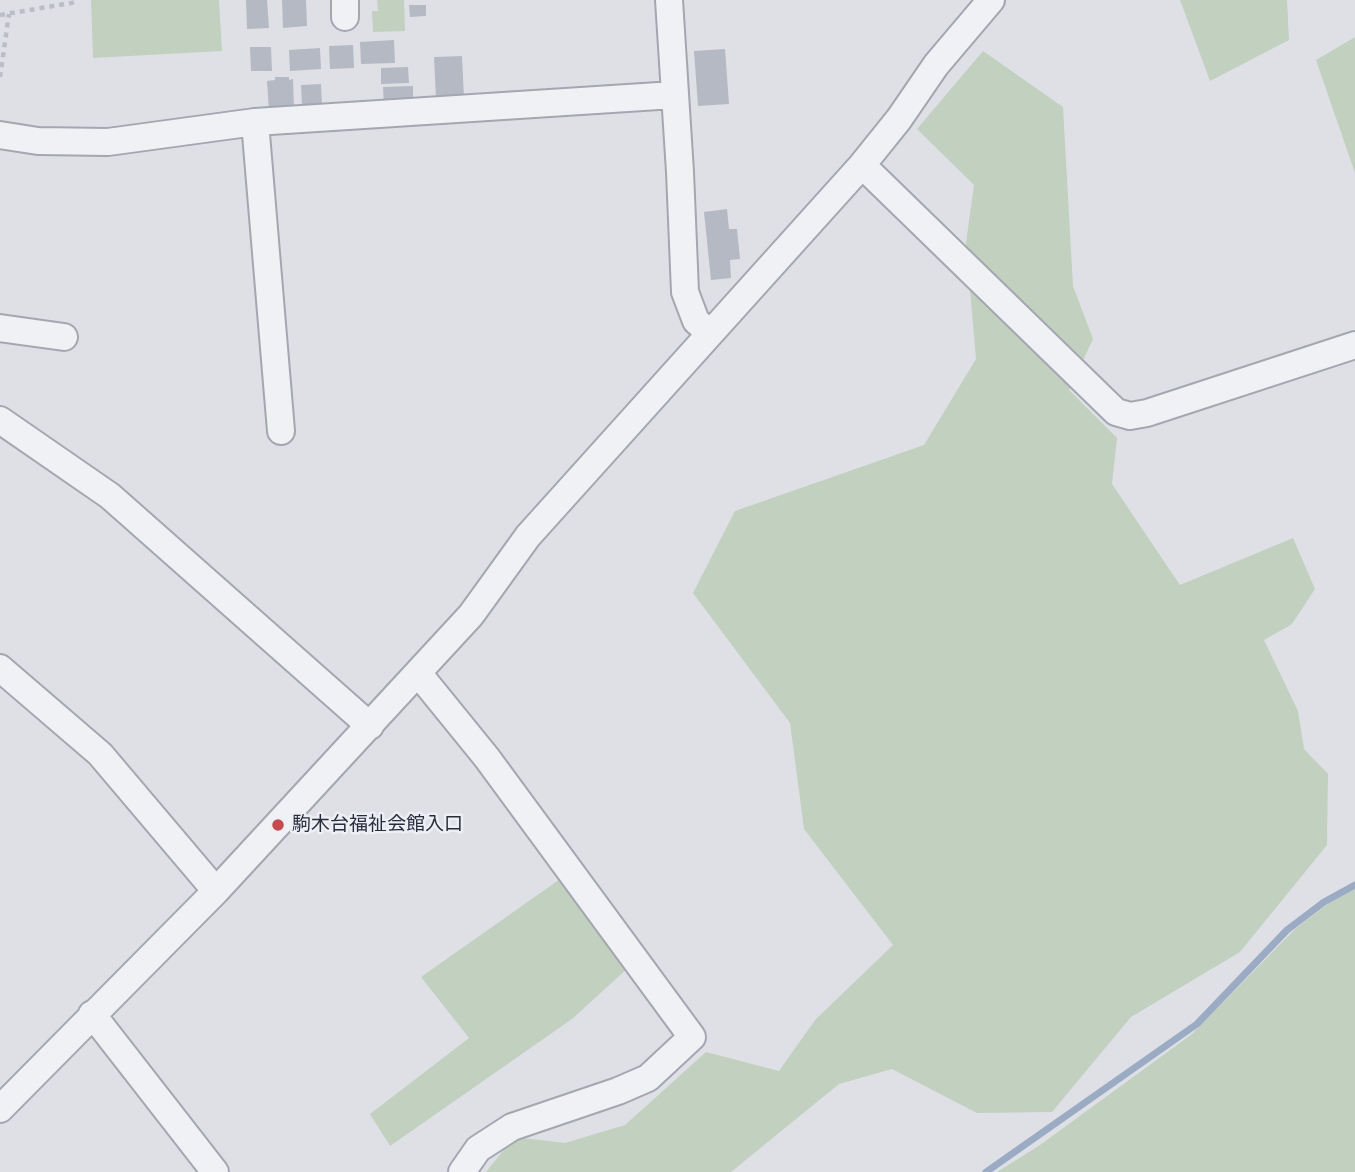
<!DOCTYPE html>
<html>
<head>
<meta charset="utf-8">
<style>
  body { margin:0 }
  canvas { display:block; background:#dee0e6 }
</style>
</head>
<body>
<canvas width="1355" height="1172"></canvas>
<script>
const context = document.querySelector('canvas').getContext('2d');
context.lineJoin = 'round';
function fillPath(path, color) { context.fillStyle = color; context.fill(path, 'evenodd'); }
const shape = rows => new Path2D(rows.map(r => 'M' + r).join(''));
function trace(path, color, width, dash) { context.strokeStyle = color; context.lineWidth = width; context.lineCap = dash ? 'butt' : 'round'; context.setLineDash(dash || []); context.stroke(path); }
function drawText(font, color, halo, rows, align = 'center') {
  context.font = font + ' Helvetica,"Noto Sans JP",sans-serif'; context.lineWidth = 5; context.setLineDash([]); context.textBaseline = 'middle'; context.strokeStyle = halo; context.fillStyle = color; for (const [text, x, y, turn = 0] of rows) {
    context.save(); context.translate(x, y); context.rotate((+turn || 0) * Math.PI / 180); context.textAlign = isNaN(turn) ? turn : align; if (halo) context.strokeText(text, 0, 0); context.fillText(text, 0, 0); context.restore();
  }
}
const green = shape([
  [91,0,219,0,222,51,93,58],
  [377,0,404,0,405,31,373,32,372,11,378,11],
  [1180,0,1287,0,1289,40,1210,81],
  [1355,37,1355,173,1316,60],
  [983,51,1063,107,1073,286,1093,339,1069,390,1117,438,1112,484,1180,585,1293,538,1315,589,1292,624,1264,640,1298,711,1304,749,1328,774,1327,845,1240,952,1131,1017,1052,1112,977,1113,892,1069,839,1084,731,1172,486,1172,514,1137,565,1143,625,1125,706,1052,779,1071,815,1020,893,945,804,829,790,723,693,593,735,511,924,445,976,359,966,243,974,185,917,129],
  [563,877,629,967,572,1019,390,1146,370,1114,469,1038,421,977],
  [1355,889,1355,1172,997,1172,1040,1145,1192,1034,1295,929,1329,903]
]);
const stream = shape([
  [986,1172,1197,1024,1287,930,1324,902,1355,885]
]);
const building = shape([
  [246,0,267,0,269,28,247,29],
  [282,0,306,0,307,26,283,28],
  [409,5,426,5,426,16,410,17],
  [394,40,395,63,361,64,360,42],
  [353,45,354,68,330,69,329,46],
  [250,47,271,47,272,71,251,71],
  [320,48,321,69,290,71,289,50],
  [725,49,729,104,698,106,694,51],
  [462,56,464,98,436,99,434,57],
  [408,67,409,83,381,84,381,68],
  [275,77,289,77,289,80,293,79,294,110,269,111,267,81,275,80],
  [321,84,322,106,302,107,301,85],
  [413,86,413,106,384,108,383,87],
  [727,209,729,229,737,229,740,259,730,260,731,278,711,280,704,212]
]);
const path = shape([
  [0,15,71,3,76,2,75,0],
  [0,77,9,14]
]);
const minor = shape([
  [345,0,345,17],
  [669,0,680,172,685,292,696,321,710,333],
  [255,122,281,431],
  [0,135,38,141,108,142,255,122,674,95],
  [862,165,1116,412,1130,416,1147,413,1355,345],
  [0,328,64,337],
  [0,420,110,496,370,726],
  [0,668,100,754,216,891],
  [418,673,487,758,692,1037,648,1078,618,1091,512,1127,478,1149,462,1172],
  [92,1014,215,1172],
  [0,1109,216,891,471,615,528,536,862,165,899,119,936,65,991,0]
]);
const markers = [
  [278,825,7,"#c44a50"]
];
const poiNames = [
  ["駒木台福祉会館入口",292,825]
];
fillPath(green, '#c2d0bf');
trace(stream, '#9babc4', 7);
fillPath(building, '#b5b9c3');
trace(minor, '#a4a7b0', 30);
trace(path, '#bcbec5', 4.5, [5, 5]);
trace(minor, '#f0f1f5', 26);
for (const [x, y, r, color] of markers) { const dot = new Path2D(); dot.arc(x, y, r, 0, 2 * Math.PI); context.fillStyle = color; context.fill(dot); trace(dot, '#edeff4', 2.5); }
drawText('19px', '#282d3c', '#edeff4', poiNames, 'left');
</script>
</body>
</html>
